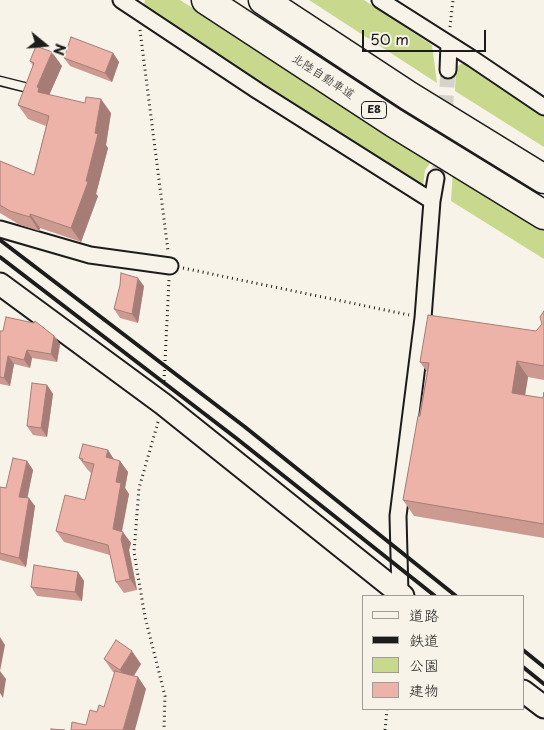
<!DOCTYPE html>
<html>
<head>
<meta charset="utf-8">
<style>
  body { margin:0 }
  #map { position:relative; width:544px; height:730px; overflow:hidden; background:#f7f3e8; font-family:"Playpen Sans","Klee One",sans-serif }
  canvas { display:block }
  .legend { position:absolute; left:362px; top:595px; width:162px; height:115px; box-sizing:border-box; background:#f7f3e8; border:1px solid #9f9d96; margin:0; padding:6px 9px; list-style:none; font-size:15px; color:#1c1c1c }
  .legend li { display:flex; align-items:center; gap:10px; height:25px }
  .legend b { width:25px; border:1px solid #9f9d96 }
  .north { position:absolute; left:20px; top:20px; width:50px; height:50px; -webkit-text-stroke:4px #f7f3e8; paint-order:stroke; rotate:107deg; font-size:14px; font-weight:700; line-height:20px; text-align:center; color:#1c1c1c }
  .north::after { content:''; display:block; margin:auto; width:18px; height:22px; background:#1c1c1c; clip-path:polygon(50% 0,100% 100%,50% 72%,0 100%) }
  .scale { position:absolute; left:362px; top:30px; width:124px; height:22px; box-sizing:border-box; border:2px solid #1c1c1c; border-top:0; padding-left:6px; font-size:15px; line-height:18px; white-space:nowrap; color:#1c1c1c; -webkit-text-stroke:4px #f7f3e8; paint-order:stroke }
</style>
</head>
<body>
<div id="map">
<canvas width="544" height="730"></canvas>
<ul class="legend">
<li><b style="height:6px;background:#f7f3e8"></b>道路</li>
<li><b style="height:6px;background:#1c1c1c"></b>鉄道</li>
<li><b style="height:14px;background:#c8d88c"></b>公園</li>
<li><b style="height:14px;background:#edb3a9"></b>建物</li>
</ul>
<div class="north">N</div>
<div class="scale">50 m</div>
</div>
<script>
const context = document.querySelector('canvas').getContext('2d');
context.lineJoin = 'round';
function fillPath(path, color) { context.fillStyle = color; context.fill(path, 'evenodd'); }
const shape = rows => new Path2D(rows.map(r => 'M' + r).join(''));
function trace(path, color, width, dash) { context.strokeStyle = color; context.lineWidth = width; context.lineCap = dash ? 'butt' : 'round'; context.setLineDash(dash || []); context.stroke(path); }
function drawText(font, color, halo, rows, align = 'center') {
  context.font = font + ' "Playpen Sans","Klee One",sans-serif'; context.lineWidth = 4; context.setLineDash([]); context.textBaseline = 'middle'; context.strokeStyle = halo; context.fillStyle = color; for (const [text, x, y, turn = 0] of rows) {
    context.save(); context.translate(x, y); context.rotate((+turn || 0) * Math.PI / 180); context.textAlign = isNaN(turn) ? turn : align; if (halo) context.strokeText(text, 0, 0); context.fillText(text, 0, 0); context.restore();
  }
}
const green = shape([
  [145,0,180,0,433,159,425,170,423,186,261,85,144,5],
  [309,0,364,0,432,45,437,83],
  [465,62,544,116,544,147,455,91,456,67],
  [453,169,544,226,544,259,451,201]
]);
const streetTunnel = shape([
  [436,178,442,163,448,70]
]);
const path = shape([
  [450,27,453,0],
  [140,30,168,251],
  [183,268,409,315],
  [164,381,169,280],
  [158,422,139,488,134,552,145,617,165,696,164,730],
  [385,730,387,709]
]);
const lane = shape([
  [0,81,32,89]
]);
const street = shape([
  [121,0,258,91,432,201],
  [380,0,473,59,544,107],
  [448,70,449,44],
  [0,229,90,255,170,266],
  [400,594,398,516,423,318,432,201,436,178]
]);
const secondary = shape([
  [0,284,163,404,403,596],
  [523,691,544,707]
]);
const highway = shape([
  [206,0,394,123,544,215],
  [263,0,409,96,544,179]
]);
const rail = shape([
  [0,240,245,427,456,596],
  [0,257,236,438,435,596],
  [523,650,544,667],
  [523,667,544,684]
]);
const wall = shape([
  [113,53,119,62,112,82,70,66,64,58],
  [30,61,62,66,49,95,111,113,106,145,108,148,96,194,98,196,81,242,40,228,39,231,20,225,0,213,0,161,34,175,46,126,28,119,18,105,33,66],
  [144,286,138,323,120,318,114,309],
  [544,311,544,380,528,377,525,395,543,398,544,392,544,538,414,516,403,500,427,372,420,362,536,331,542,324],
  [0,331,54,336,60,344,57,362,32,358,30,368,14,364,10,386,0,384],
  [47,385,53,394,47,437,33,435,27,426],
  [108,450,114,460,120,461,128,472,125,488,129,494,122,532,131,543,129,550,137,590,124,593,116,582,110,555,64,542,56,531,85,500,91,473,87,469,79,458],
  [27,461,33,470,27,497,35,506,26,567,0,560,0,487,6,488],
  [78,572,84,581,82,601,37,596,31,587],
  [104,659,141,664,134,676,138,677,146,689,86,725,104,707,115,673,113,672]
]);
const shadedWall = shape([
  [52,52,62,66,47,100,38,92,37,87],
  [113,53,119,62,112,82,105,73],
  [101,99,111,113,106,145,108,148,96,194,98,196,81,242,71,228,86,181],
  [30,214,40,228,39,231,30,217],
  [138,278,144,286,138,323,132,314],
  [54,336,60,344,57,362,51,354],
  [27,350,32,358,30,368,24,360],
  [8,356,14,364,10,386,4,378],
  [517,361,528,377,523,408,512,393],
  [47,385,53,394,47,437,41,428],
  [108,450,115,461,106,457],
  [27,461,33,470,26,505,19,497],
  [120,461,128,472,125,488,129,494,120,540,113,529,116,482],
  [29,498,35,506,26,567,19,558],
  [123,532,131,543,129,550,137,590,130,579,121,539],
  [78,572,84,581,82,601,75,592],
  [0,637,5,645,0,671,6,679,3,698,0,693],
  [132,651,141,664,129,683,120,670],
  [138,677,146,689,135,730,123,730]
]);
const building = shape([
  [71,37,113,53,105,73,64,58,71,37],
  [36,46,52,52,37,87,39,88,38,92,85,103,86,97,101,99,95,133,98,134,86,181,88,182,71,228,30,214,30,217,10,211,0,205,0,161,34,175,49,116,18,105,34,63,30,61,36,46],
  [121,273,138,278,132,314,114,309,120,285,121,273],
  [544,311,544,366,517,361,512,393,543,398,544,392,544,524,403,500,418,416,420,416,429,363,420,362,428,315,536,331,542,324,540,317,544,311],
  [6,317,34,323,35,321,54,336,51,354,27,350,24,360,8,356,4,378,0,377,0,331,3,331,6,317],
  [32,383,47,385,41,428,27,426,32,383],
  [83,444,108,450,106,457,120,461,116,482,121,483,113,529,123,532,121,539,130,579,116,582,108,545,56,531,65,495,85,500,94,464,82,461,83,459,79,458,83,444],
  [13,458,27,461,19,497,29,498,19,558,0,553,0,487,6,488,13,458],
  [34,565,78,572,75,592,31,587,34,565],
  [116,640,132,651,120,670,104,659,116,640],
  [115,671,138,677,123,730,71,730,72,722,86,725,90,710,97,712,99,705,104,707,115,671],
  [51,729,65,730,51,730,51,729]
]);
const shields = [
  [374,110,25]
];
const shieldNames = [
  ["E8",374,110]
];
const streetNames = [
  ["北陸自動車道",323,77,33]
];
fillPath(green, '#c8d88c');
trace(streetTunnel, '#d6d3c9', 15, [15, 8]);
trace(lane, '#1c1c1c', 11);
trace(street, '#1c1c1c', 19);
trace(secondary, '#1c1c1c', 25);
trace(highway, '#1c1c1c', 31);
trace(path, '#1c1c1c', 3, [1, 4]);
trace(lane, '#f7f3e8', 8);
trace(street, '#f7f3e8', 15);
trace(secondary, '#f7f3e8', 21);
trace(highway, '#f7f3e8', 28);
trace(rail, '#1c1c1c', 4);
fillPath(wall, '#cc9a91');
fillPath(shadedWall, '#a67d76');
fillPath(building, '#edb3a9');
trace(building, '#a67d76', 1);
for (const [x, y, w] of shields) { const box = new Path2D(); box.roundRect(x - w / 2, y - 8.5, w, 17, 4); context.fillStyle = '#f7f3e8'; context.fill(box); trace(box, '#1c1c1c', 1); }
drawText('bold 11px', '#1c1c1c', null, shieldNames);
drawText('12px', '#1c1c1c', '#f7f3e8', streetNames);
</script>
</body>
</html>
